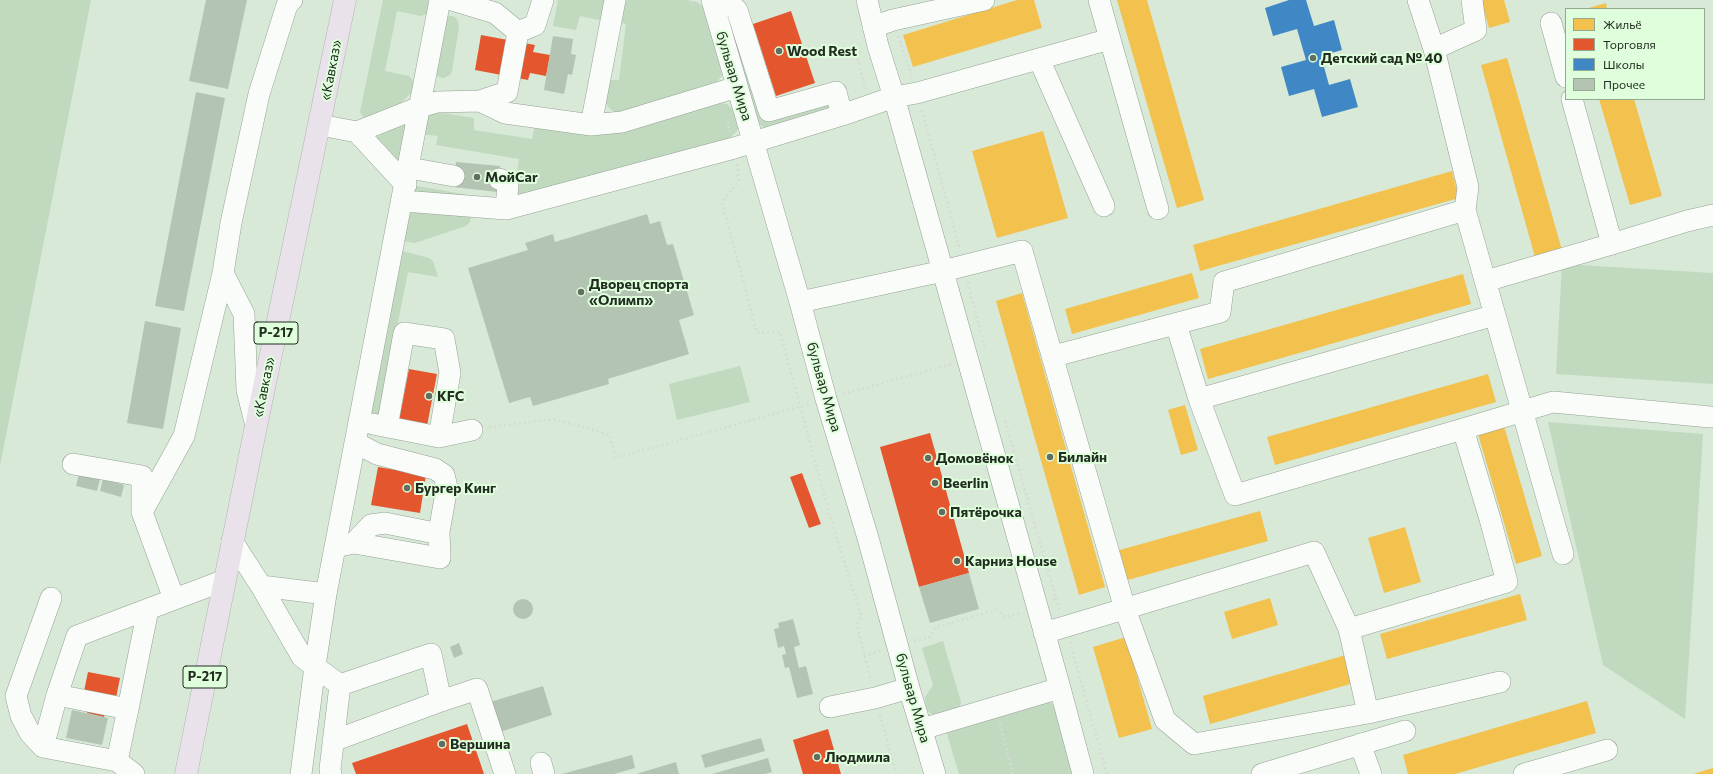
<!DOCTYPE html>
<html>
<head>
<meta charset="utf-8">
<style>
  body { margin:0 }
  #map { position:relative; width:1713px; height:774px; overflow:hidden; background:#d8e9d7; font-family:Commissioner,sans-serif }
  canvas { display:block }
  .legend { position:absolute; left:1565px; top:8px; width:140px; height:92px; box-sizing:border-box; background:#dffedc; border:1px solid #93aa91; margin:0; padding:5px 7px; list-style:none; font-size:12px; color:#212d20 }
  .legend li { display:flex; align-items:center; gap:8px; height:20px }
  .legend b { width:20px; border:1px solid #93aa91 }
</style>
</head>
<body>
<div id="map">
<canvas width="1713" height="774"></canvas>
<ul class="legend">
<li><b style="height:11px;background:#f2c14e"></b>Жильё</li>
<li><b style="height:11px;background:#e4572e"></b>Торговля</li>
<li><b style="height:11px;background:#3f88c5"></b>Школы</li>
<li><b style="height:11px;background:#b3c4b2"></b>Прочее</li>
</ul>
</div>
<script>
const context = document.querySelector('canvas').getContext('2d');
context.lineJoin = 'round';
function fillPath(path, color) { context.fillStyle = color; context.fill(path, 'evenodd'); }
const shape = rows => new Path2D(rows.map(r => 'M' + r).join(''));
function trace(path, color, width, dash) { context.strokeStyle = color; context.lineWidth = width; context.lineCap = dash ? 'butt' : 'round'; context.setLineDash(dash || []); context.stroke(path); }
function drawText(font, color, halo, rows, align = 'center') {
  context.font = font + ' Commissioner,sans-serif'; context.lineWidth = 4; context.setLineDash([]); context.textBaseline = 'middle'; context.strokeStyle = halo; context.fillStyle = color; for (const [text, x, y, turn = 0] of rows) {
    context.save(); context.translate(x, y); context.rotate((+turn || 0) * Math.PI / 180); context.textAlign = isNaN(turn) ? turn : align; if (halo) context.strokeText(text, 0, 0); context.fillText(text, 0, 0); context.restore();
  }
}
const green = shape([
  [0,0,91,0,0,466],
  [383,0,428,0,429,11,426,14,421,16,397,11,385,71,409,76,413,81,414,86,412,92,401,103,366,118,363,117,360,112],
  [558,0,607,0,603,21,580,16,576,30,553,26],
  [620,0,685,0,697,2,702,6,707,12,723,70,721,77,714,85,616,113,610,109,604,101,607,80,619,80,626,24,618,22],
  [721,2,732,9,762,112,827,101,830,109,766,129,760,125,755,118],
  [448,16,453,16,457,19,459,27,452,71,450,75,444,78,439,77,435,74,444,19],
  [721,103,727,104,737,113,739,126,737,131,729,139,512,201,519,159,436,145,438,136,420,134,430,111,474,118,474,130,532,139,534,129,536,127],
  [406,123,400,161,395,162,372,139],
  [412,185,496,200,411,196],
  [408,208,468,213,471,217,470,222,466,226,415,243,402,241],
  [399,250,429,258,433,261,438,277,408,272,384,392,383,416,372,415,370,411],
  [1562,264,1713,273,1713,384,1556,374],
  [740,366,750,402,677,420,669,384],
  [1548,422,1703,434,1685,719,1603,665],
  [943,641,961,702,960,706,958,711,936,716,930,713,926,708,925,697,933,685,922,648],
  [1047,701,1053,704,1075,774,959,774,946,731]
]);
const homes = shape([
  [1017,0,1034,0,1042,28,913,67,903,35],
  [1117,0,1147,0,1204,200,1177,208],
  [1481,0,1504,0,1510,22,1489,28],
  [1606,3,1607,9,1585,9],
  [1507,58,1562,250,1535,257,1481,65],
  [1599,99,1634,99,1662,196,1630,205],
  [1043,131,1068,218,997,238,972,151],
  [1452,171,1459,198,1200,271,1193,245],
  [1192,273,1199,298,1072,334,1065,309],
  [1463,274,1471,304,1208,379,1200,349],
  [1022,293,1105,587,1079,595,996,301],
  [1488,374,1496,402,1275,465,1267,437],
  [1185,405,1198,450,1181,455,1168,410],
  [1504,426,1542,556,1516,564,1478,434],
  [1260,511,1268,541,1124,581,1116,551],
  [1405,527,1421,582,1384,593,1368,538],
  [1520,594,1527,620,1387,659,1380,634],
  [1270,598,1278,625,1232,639,1224,612],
  [1126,637,1152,729,1119,738,1093,647],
  [1346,655,1354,683,1210,724,1203,696],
  [1587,701,1596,733,1455,774,1408,774,1403,755],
  [1713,768,1713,774,1693,774]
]);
const shops = shape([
  [791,11,815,83,776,96,753,24],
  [481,35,535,45,533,52,550,55,546,76,530,73,528,80,475,70],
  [409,369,437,374,427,426,399,420],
  [930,433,969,573,919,587,880,447],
  [378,467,426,475,420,513,371,505],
  [802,473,821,524,809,528,790,477],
  [88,672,120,678,116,698,108,696,104,717,87,713,91,692,84,691],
  [467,724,484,774,356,774,352,763],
  [828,729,841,774,803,774,793,740]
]);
const schools = shape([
  [1289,0,1306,0,1314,26,1334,20,1342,50,1321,56,1329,85,1350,79,1358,107,1322,117,1314,89,1289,96,1281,67,1306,60,1297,29,1273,36,1265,8]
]);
const building = shape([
  [206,0,247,0,228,89,189,81],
  [553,36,573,39,571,54,576,55,572,75,568,74,564,94,544,90],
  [196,92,225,98,184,311,155,306],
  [456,162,500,166,498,192,453,187],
  [647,214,650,224,660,221,667,245,673,244,694,315,679,320,689,354,608,379,609,384,533,406,530,397,509,403,468,268,528,250,525,243,553,234,555,242],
  [145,321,181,328,163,429,127,423],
  [79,474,100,479,97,491,76,486],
  [103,479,124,485,121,497,100,491],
  [969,573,979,609,930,623,919,587],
  '513 609a10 10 0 1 1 20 0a10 10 0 1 1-20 0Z',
  [793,619,800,645,794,647,799,668,806,666,813,694,797,698,789,667,785,668,782,655,786,654,784,646,778,648,774,629,779,628,778,623],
  [459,643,463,654,454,658,450,647],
  [543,686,552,715,500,732,490,702],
  [72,710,108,718,102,745,66,738],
  [761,738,765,751,705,768,701,755],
  [632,755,635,768,614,774,562,774],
  [768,758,772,772,765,774,712,774],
  [676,762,679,774,636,774]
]);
const path = shape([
  [690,0,695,9],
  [898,36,912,76],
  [861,52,856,54,866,90],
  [922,110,960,250],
  [728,121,730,132],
  [737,164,739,181,722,202,757,333,780,332,829,513,861,615,857,626,871,681],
  [968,282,985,349],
  [843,394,952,364],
  [1005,421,1056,598,1053,599],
  [489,427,555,419,610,435,616,458,809,404],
  [1056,598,1060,610],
  [914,641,930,637,936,627,997,610,1005,617,1021,613],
  [1070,642,1107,774],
  [864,656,881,651],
  [880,715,896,774],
  [1000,724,1013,774]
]);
const minor = shape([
  [712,0,800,302,826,399,868,538,909,688,935,774],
  [725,0,737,10,769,111,836,92,842,115],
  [867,0,878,46,894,97,1060,688,1083,774],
  [1099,0,1110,39],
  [1418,0,1434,49,1468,187,1465,210],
  [1551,23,1566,77],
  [873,27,893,20,984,0],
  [518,32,535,25,543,0],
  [1434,49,1476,30,1472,0],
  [1039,59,1104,206],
  [480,101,505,113,591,125,622,122,737,87],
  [320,125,357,132,420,107,437,102,480,101,507,92,518,32,495,13,452,0],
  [591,125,615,0],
  [357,132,406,185],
  [409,168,454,176],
  [499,179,504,181,508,184,506,209],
  [403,201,506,209,734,148,842,115,894,97,917,93,1110,39,1158,209],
  [1612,244,1687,221,1713,215],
  [223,273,244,314,247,390,256,426],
  [1486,281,1612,244,1572,99],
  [800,302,943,271,1022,251,1125,609,1165,720,1194,744,1368,713],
  [1176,324,1199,399,1495,315],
  [1054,356,1220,312,1224,282,1465,210,1563,554],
  [1199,399,1235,495,1463,429],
  [373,424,439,437],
  [387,427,404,333,444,339,450,373,439,437,472,430],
  [73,464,142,476,142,512,174,599],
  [142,512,184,436,223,273,231,223,259,94,287,5,292,0],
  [232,541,261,586,302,657,340,685,431,654,441,701,477,689,505,774],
  [354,543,371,525,385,523,430,532,439,532],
  [335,547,354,543,440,558,439,532,447,487,444,475,435,469,377,454,356,443],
  [261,586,326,594],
  [51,598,16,696,21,716,30,733,43,747,117,761],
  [1349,629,1507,582,1490,519,1463,429,1553,402,1710,417],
  [1044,633,1314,552,1349,629,1368,713,1500,682],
  [830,707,875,698,909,688],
  [128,709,148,609],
  [922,729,1060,688],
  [333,741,441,701],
  [1360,744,1371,774],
  [43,747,57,695],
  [541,763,544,774],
  [134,774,117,761,128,709,57,695,77,636,225,580],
  [301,774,315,666,326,594,440,0],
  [331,774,330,769,340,685],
  [1262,774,1405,731],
  [1524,774,1607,750]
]);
const highway = shape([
  [186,774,256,426,345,0]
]);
const markers = [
  [779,51,4,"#616f60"],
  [1313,58,4,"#616f60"],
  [477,177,4,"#616f60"],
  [581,292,4,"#616f60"],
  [429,396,4,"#616f60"],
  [1050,457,4,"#616f60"],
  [928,458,4,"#616f60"],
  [935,483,4,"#616f60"],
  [407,488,4,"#616f60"],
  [942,512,4,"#616f60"],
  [957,561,4,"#616f60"],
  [442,744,4,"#616f60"],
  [817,757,4,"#616f60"]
];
const shields = [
  [276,333,44],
  [205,677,44]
];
const shieldNames = [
  ["Р-217",276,333],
  ["Р-217",205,677]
];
const poiNames = [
  ["Wood Rest",787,51],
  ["Детский сад № 40",1321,58],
  ["МойCar",485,177],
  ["Дворец спорта",589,284],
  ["«Олимп»",589,300],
  ["KFC",437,396],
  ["Билайн",1058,457],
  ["Домовёнок",936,458],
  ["Beerlin",943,483],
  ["Бургер Кинг",415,488],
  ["Пятёрочка",950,512],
  ["Карниз House",965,561],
  ["Вершина",450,744],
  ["Людмила",825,757]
];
const streetNames = [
  ["«Кавказ»",331,70,-79],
  ["бульвар Мира",734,76,73],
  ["«Кавказ»",264,387,-78],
  ["бульвар Мира",824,387,74],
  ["бульвар Мира",913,698,74]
];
fillPath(green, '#c1d9bf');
fillPath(homes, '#f2c14e');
fillPath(shops, '#e4572e');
fillPath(schools, '#3f88c5');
fillPath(building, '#b3c4b2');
trace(minor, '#95a294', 22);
trace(highway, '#b3b1b3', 23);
trace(path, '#d6dbd5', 2.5, [2, 3]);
trace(minor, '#f9fcf9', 21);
trace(highway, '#e9e2eb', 22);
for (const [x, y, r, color] of markers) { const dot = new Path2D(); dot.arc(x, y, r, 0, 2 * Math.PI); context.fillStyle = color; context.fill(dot); trace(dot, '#dffedc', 1.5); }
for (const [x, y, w] of shields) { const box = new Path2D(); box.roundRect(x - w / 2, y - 11, w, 22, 3); context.fillStyle = '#dffedc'; context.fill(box); trace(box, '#212d20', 1); }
drawText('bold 13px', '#212d20', null, shieldNames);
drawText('bold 14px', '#212d20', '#dffedc', poiNames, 'left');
drawText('14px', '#212d20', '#dffedc', streetNames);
</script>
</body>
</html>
